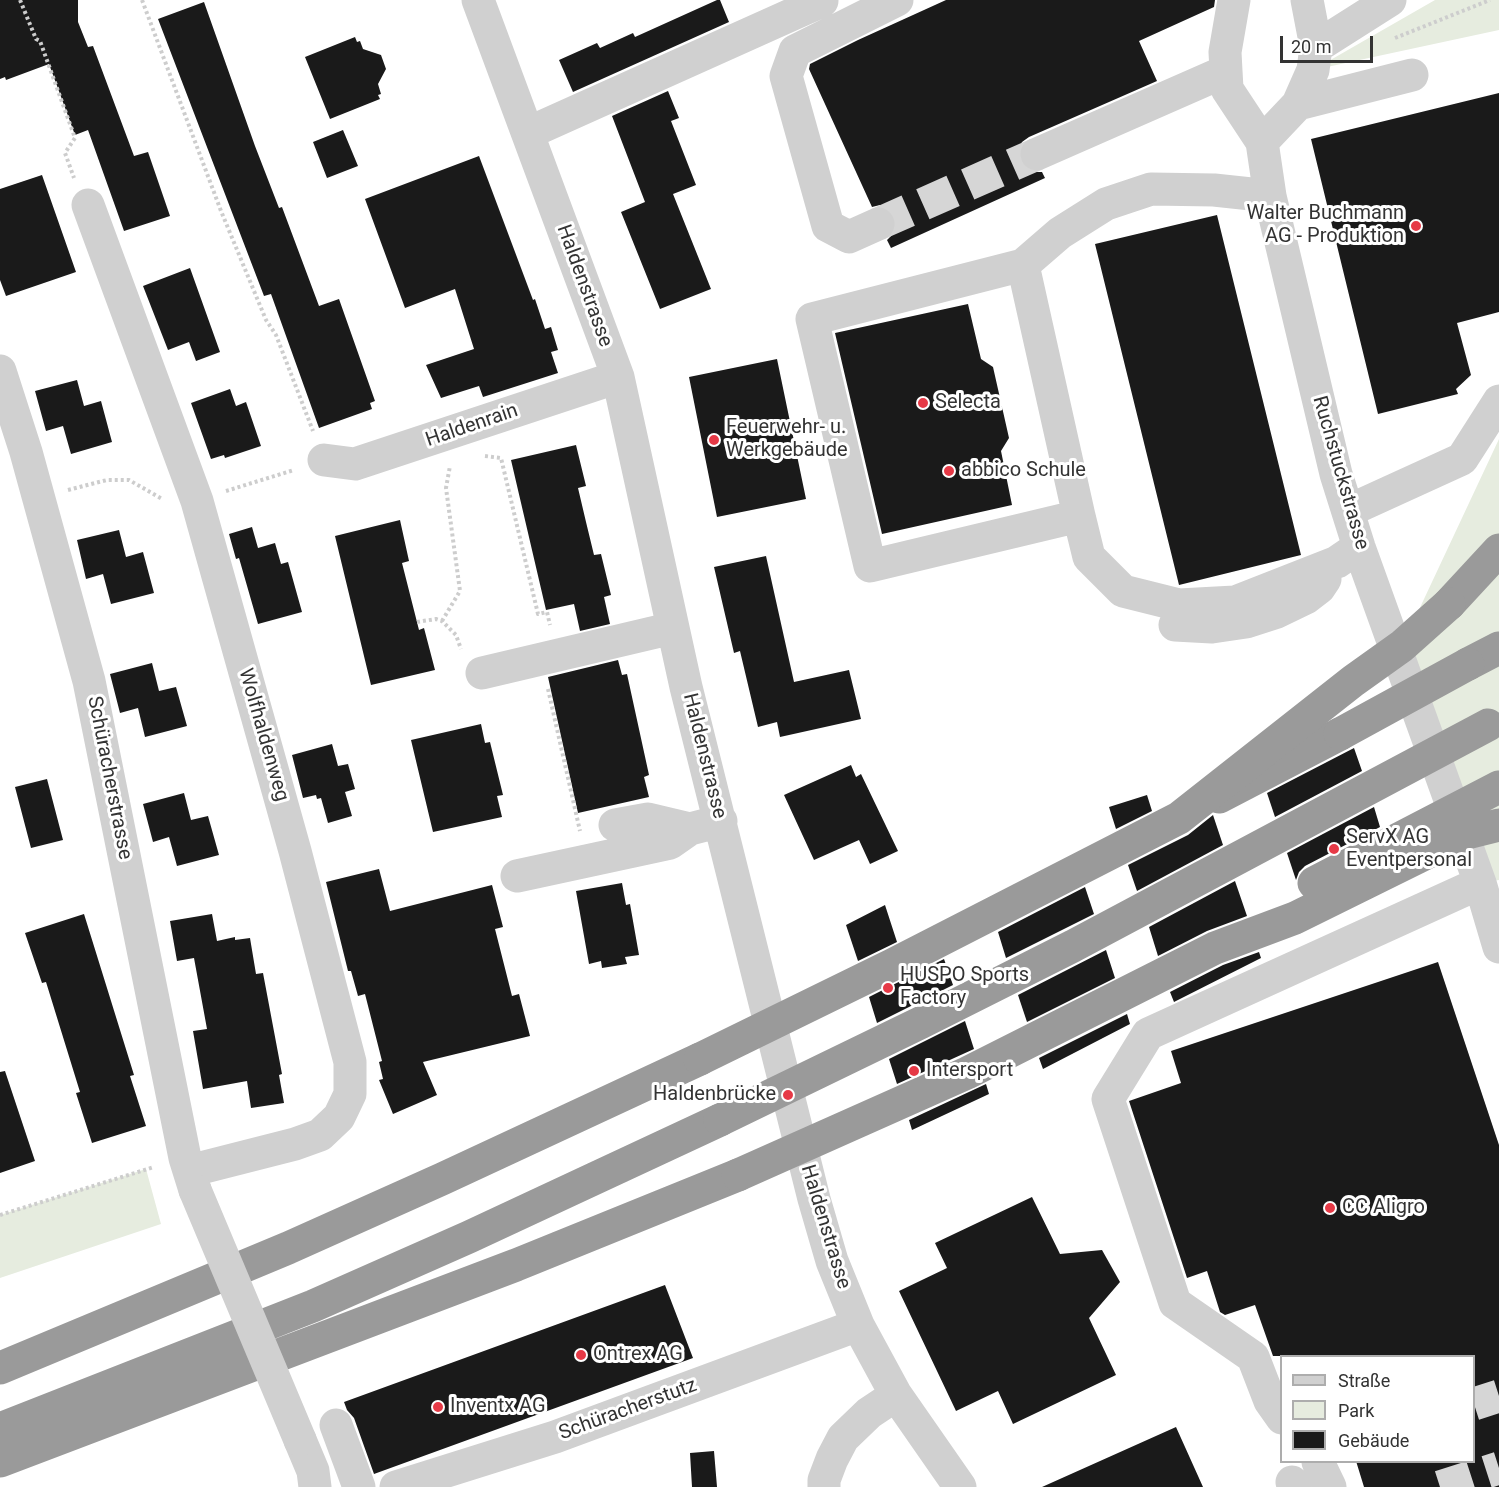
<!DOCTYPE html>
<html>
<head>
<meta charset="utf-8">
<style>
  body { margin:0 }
  #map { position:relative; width:1499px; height:1487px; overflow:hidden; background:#fff; font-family:Roboto,sans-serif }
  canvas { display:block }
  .legend { position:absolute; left:1280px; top:1355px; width:195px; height:108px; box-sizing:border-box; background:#fff; border:2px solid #adadad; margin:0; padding:8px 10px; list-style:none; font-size:18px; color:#333 }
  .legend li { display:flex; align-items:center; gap:12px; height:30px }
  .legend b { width:30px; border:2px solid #adadad }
  .scale { position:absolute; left:1280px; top:36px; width:93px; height:27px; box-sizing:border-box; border:3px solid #333; border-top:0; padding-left:8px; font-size:18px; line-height:21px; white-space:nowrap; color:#333; -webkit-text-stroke:4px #fff; paint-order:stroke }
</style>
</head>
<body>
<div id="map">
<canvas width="1499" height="1487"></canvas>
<ul class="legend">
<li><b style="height:8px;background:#d0d0d0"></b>Straße</li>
<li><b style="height:16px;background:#e6ecdf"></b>Park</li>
<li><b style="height:16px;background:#1a1a1a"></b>Gebäude</li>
</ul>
<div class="scale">20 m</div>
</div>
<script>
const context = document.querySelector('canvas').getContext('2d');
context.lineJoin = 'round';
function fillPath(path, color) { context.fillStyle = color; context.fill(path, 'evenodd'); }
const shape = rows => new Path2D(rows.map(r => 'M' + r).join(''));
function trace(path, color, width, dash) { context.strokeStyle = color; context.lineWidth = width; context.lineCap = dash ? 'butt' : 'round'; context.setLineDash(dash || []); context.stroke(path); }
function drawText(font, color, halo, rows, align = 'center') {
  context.font = font + ' Roboto,sans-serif'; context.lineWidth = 6; context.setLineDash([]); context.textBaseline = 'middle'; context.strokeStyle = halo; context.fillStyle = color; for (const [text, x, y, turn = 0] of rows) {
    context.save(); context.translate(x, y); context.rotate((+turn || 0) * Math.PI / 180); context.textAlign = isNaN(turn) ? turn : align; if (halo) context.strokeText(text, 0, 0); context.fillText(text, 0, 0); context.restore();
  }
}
const green = shape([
  [1435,0,1499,0,1499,30,1313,70],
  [1499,439,1499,880,1480,883,1402,646],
  [146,1169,161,1224,0,1278,0,1215]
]);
const building = shape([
  [0,0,78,0,78,22,88,47,93,46,134,156,148,152,170,216,124,231,88,130,75,135,49,64,6,80,5,77,0,79],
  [717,0,720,0,729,22,573,92,559,60,597,43,600,48,633,33,635,37],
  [946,0,1215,0,1214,7,1139,41,1157,81,1029,137,1022,142,1018,151,1020,162,1026,169,1034,172,1042,172,1045,178,891,248,887,240,893,234,897,226,895,216,888,209,880,205,872,207,809,69,810,64,858,40],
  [204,2,255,146,279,208,282,207,319,306,339,299,375,401,370,403,372,409,319,428,271,294,264,296,158,19],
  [355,37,357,42,360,41,363,49,381,55,386,69,378,84,381,94,378,95,380,99,330,119,305,57],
  [668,91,679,118,671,121,696,185,673,194,711,289,660,309,621,212,645,202,612,116],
  [1499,93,1499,312,1457,323,1471,375,1456,389,1458,394,1378,414,1311,139],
  [343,130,358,166,327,178,313,142],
  [479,156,533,300,535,299,545,329,551,327,558,350,551,352,558,373,483,397,479,386,441,398,426,365,474,349,455,289,405,308,365,199],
  [42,175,76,272,6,296,0,280,0,189],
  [1217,215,1301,555,1179,585,1095,244],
  [190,268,220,352,196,361,189,342,168,350,143,286],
  [968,304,981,359,993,367,1009,438,1001,451,1012,505,882,534,835,333],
  [777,359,806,499,717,517,689,377],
  [77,380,84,406,101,401,112,442,71,454,63,426,46,431,35,391],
  [230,389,236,406,246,402,261,446,225,458,224,455,211,459,191,403],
  [576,445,586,486,578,488,586,522,594,555,601,554,611,595,604,597,610,624,580,631,574,604,546,610,511,460],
  [400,520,409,561,402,563,419,630,424,628,435,670,371,685,335,536],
  [252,527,258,548,275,543,281,564,288,562,302,612,258,624,239,558,236,559,229,534],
  [119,530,126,557,143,552,154,593,111,604,103,574,86,579,77,540],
  [766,556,794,682,849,670,861,719,780,737,777,722,758,727,740,651,734,653,714,567],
  [618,660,622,675,627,674,649,775,644,777,649,797,578,813,548,677],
  [152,663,159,691,176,687,187,726,145,737,138,708,120,713,110,674],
  [481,724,485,743,490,742,503,795,497,796,502,817,433,832,411,740],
  [332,744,338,766,348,764,355,789,345,792,352,816,328,823,321,798,317,799,316,795,303,798,292,755],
  [1354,748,1362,771,1275,817,1267,793],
  [851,765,856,777,861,774,898,851,870,864,859,840,814,860,784,795],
  [47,779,63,840,31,848,15,787],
  [184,793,191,820,208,816,219,855,177,866,169,837,153,842,143,804],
  [1147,795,1152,811,1116,829,1109,807],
  [1374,807,1380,827,1305,866,1299,872,1296,880,1287,853],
  [1213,815,1223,845,1137,891,1128,865,1188,835],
  [379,869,390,911,492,885,503,927,495,929,512,996,519,994,530,1036,423,1062,437,1095,393,1114,379,1080,383,1079,379,1062,382,1061,365,994,358,996,351,971,348,971,326,882],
  [1235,881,1247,916,1207,931,1158,956,1149,927],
  [622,883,626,905,630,904,639,955,625,957,627,964,602,968,601,961,589,964,576,891],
  [1085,887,1094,914,1006,958,998,932],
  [885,905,897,942,858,961,846,925],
  [84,914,134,1075,130,1076,146,1126,92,1143,76,1093,80,1092,46,982,42,983,25,933],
  [212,914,217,941,235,937,235,940,250,938,256,974,263,973,282,1074,279,1075,284,1103,251,1108,247,1081,203,1089,193,1031,207,1029,194,958,177,961,170,921],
  [1106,950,1115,978,1027,1022,1018,995],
  [1259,952,1261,958,1174,1002,1170,992,1223,965],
  [944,959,953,985,877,1023,869,997],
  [1438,962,1499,1145,1499,1487,1364,1487,1356,1461,1473,1461,1473,1356,1273,1356,1255,1305,1225,1315,1220,1312,1207,1271,1187,1278,1129,1101,1181,1083,1171,1051],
  [1127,1014,1130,1024,1043,1069,1039,1058],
  [965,1021,974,1049,897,1084,889,1059],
  [5,1071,35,1161,0,1173,0,1072],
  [986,1084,989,1094,912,1130,909,1120],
  [1032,1197,1060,1254,1102,1250,1120,1282,1089,1318,1116,1375,1013,1424,998,1391,956,1411,899,1291,947,1268,935,1243],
  [665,1285,693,1358,374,1474,354,1418,347,1410,344,1402],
  [1176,1427,1203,1487,1042,1487],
  [714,1451,717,1487,692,1487,690,1453]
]);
const minorTunnel = shape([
  [878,224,1037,154],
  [1474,1404,1499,1396],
  [1440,1487,1499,1468]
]);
const path = shape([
  [20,0,36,39,40,41,75,138,65,153,74,178],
  [142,0,221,211,266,320,276,335,313,431],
  [1395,38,1490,0],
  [485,456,501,458,538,614,547,612,550,625],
  [68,490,107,480,129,480,162,499],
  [226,491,294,470],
  [442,621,460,591,446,488,450,466],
  [417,622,436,619,442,621,456,635,461,649],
  [548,689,580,831],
  [0,1215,154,1167]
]);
const minor = shape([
  [478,0,618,377,686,687,814,1199,832,1261,858,1325,896,1395,960,1487],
  [1316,47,1390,0],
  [1226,71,1227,89,1262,142,1270,196,1336,474,1359,547,1480,883,1499,947],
  [1298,104,1412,75],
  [528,133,822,1],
  [1262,142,1298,104,1313,70,1316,47,1307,0],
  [1037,154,1226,71,1225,52,1234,0],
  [1270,196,1214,190,1151,189,1106,204,1060,233,1023,265,812,319,870,566,1079,516,1089,557,1123,591,1179,605,1235,602,1337,562,1359,547],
  [88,205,197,501,295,851,350,1062,350,1094,339,1117,320,1135,295,1144,189,1171],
  [878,224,849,237,828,226,786,76,795,51,897,0],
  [1023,265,1079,516],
  [0,371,26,452,89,681,185,1158,195,1190],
  [324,460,355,464,618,377],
  [1348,511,1462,459,1499,401],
  [1175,625,1212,627,1246,622,1277,612,1306,598,1319,588,1325,579],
  [482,673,673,628],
  [615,825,648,819,690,829],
  [517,876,670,843,690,829,721,821],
  [1282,1418,1270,1401,1253,1357,1175,1303,1108,1099,1148,1034,1480,883],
  [336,1425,359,1487],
  [300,1440,313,1471,315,1487],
  [1318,1462,1330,1487],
  [1292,1482,1295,1487],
  [396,1487,555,1437,858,1325],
  [824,1487,824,1480,832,1459,843,1438,869,1413,896,1395]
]);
const highway = shape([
  [1449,604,1499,550],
  [1468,664,1499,648],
  [1219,797,1340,734],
  [0,1368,288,1248,442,1179,700,1059],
  [0,1429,313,1306,469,1237,720,1120],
  [0,1461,516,1265,738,1175]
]);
const minorBridge = shape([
  [195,1190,300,1440]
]);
const highwayBridge = shape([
  [1340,734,1468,664],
  [1314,883,1499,787],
  [700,1059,892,965,1179,818,1353,681,1402,646,1449,604],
  [720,1120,920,1023,1073,946,1488,725],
  [738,1175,967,1073,1215,948,1295,918,1467,833,1499,825]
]);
const markers = [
  [1416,226,6,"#e63946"],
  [923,403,6,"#e63946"],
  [714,440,6,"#e63946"],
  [949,471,6,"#e63946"],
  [1334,849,6,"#e63946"],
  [888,988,6,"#e63946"],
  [914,1071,6,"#e63946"],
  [788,1095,6,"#e63946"],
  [1330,1208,6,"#e63946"],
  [581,1355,6,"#e63946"],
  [438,1407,6,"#e63946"]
];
const poiNames = [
  ["Walter Buchmann",1404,214,"right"],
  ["AG - Produktion",1404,237,"right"],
  ["Selecta",935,403],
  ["Feuerwehr- u.",726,428],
  ["Werkgebäude",726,451],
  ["abbico Schule",961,471],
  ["ServX AG",1346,838],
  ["Eventpersonal",1346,861],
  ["HUSPO Sports",900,976],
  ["Factory",900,999],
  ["Intersport",926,1071],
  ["Haldenbrücke",776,1095,"right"],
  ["CC Aligro",1342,1208],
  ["Ontrex AG",593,1355],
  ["Inventx AG",450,1407]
];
const streetNames = [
  ["Haldenstrasse",584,286,70],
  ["Haldenrain",472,426,-19],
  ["Ruchstuckstrasse",1340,473,74],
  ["Wolfhaldenweg",263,735,74],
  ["Haldenstrasse",704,756,76],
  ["Schüracherstrasse",109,778,79],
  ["Haldenstrasse",825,1227,73],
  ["Schüracherstutz",628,1410,-20]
];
fillPath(green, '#e6ecdf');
fillPath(building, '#1a1a1a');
trace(minorTunnel, '#d6d6d6', 33, [33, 16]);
trace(path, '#cdcdcd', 4, [3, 3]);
trace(minor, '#d0d0d0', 33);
trace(highway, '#9a9a9a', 33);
trace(minorBridge, '#d0d0d0', 33);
trace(highwayBridge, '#9a9a9a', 33);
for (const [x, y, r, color] of markers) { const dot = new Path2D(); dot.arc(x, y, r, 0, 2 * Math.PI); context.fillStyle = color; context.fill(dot); trace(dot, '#fff', 2); }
drawText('20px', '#333', '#fff', poiNames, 'left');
drawText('20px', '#333', '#fff', streetNames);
</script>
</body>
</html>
